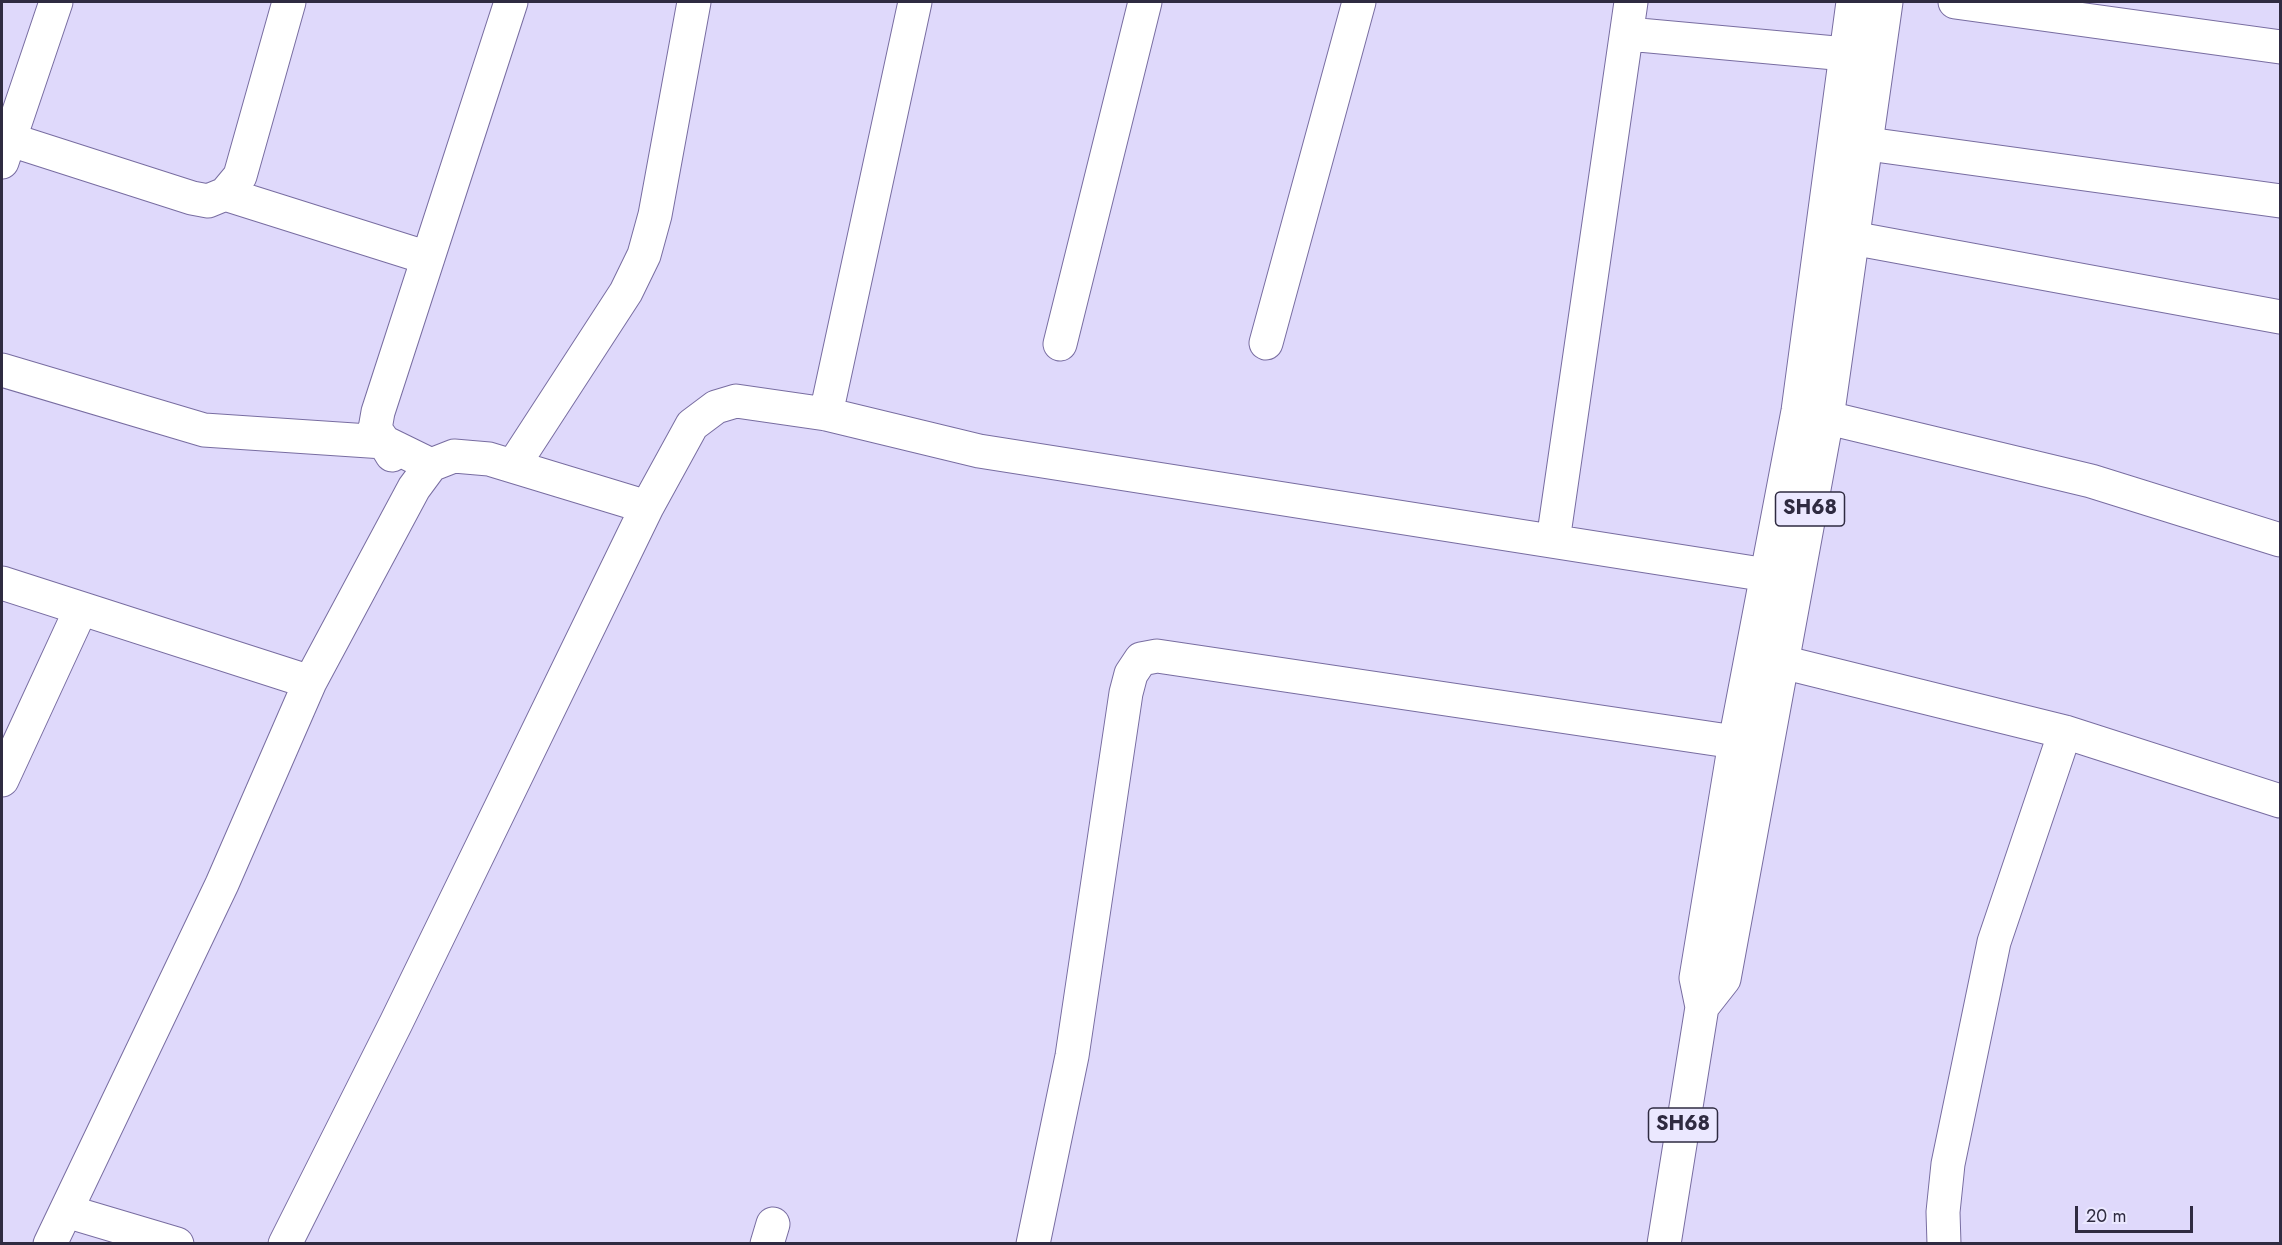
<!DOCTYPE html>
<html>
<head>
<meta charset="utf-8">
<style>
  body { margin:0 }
  #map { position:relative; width:2282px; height:1245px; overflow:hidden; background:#dfd9fb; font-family:Jost,sans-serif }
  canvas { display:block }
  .frame { position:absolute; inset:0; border:3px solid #2f2b41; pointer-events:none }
  .scale { position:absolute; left:2075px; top:1206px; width:118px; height:27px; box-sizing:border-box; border:3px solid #2f2b41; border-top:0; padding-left:8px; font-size:18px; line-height:21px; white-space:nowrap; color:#2f2b41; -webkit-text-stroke:4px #ebe8ff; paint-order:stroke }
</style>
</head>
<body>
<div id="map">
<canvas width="2282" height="1245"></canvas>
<div class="frame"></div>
<div class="scale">20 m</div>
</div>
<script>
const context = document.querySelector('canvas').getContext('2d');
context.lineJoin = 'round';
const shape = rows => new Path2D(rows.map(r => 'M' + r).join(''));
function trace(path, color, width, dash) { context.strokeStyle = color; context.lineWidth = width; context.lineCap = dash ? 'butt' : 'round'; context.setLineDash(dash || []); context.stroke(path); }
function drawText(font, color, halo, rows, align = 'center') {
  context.font = font + ' Jost,sans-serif'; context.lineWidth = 4.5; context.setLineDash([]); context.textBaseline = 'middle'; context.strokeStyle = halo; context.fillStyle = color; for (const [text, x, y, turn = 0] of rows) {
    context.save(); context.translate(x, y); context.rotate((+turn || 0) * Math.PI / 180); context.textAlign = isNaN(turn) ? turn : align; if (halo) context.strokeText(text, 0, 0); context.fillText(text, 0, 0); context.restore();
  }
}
const minor = shape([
  [1955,2,2280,47],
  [1628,34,1846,54],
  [8,139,192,198,208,201,225,194,240,176,289,2],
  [1839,140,2280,201],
  [2,162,56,2],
  [225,194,428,258],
  [1852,238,2280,317],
  [1266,343,1359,2],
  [1060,344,1145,2],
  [2,370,204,430,384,442,392,455],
  [1799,411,2091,481,2280,540],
  [826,414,915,2],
  [431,465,384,442,375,429,378,412,511,2],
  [513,466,626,292,644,255,655,215,694,2],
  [1553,541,1631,2],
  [2,583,310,682],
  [1782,662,2065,732,2280,801],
  [2,780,80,611],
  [66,1211,177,1244],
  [50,1244,222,884,310,682,414,488,431,465,454,456,489,459,647,507],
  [285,1244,396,1023,647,507,692,425,716,407,736,401,826,414,979,451,1767,575],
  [767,1244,773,1224],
  [1033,1244,1072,1056,1126,693,1131,674,1141,659,1157,656,1735,742],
  [1944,1244,1943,1212,1948,1164,1994,942,2065,732]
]);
const major = shape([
  [1702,1007,1724,979,1827,418,1886,2],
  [1664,1244,1702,1007,1696,978,1735,742,1798,411,1853,2]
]);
const shields = [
  [1810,509,69],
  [1683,1125,69]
];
const shieldNames = [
  ["SH68",1810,509],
  ["SH68",1683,1125]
];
trace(minor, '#786da1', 35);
trace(major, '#786da1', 35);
trace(minor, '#fff', 33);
trace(major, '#fff', 33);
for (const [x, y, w] of shields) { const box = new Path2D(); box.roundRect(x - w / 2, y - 17, w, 34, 4.5); context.fillStyle = '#ebe8ff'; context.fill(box); trace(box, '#2f2b41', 1.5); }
drawText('bold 20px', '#2f2b41', null, shieldNames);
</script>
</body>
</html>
